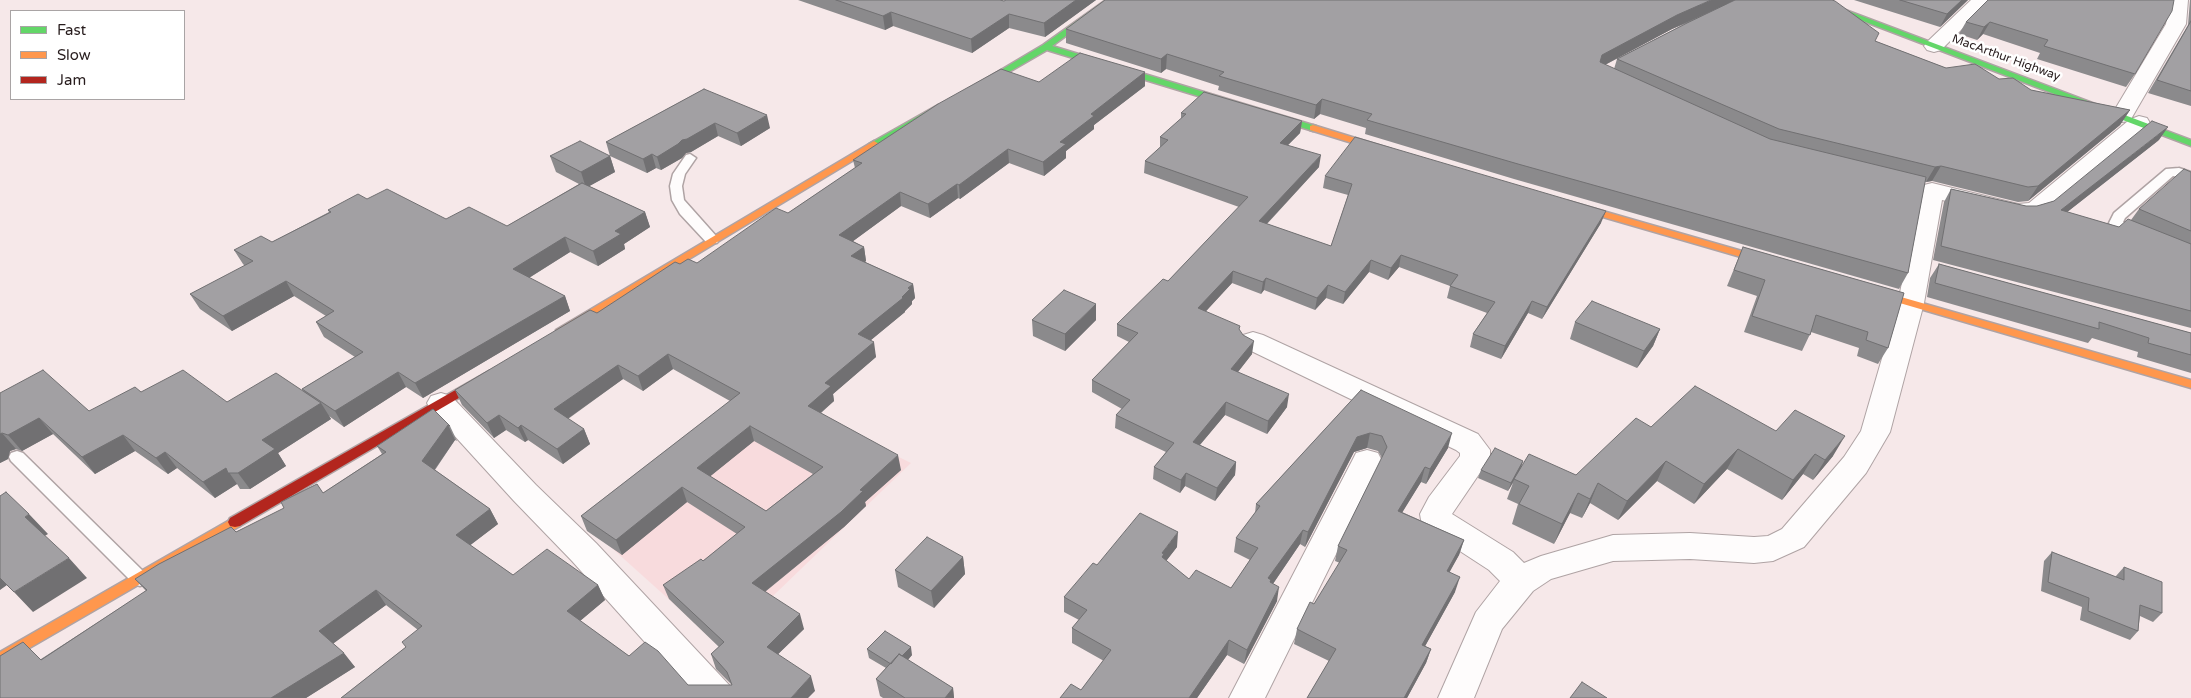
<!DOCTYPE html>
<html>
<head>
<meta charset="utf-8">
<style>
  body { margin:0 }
  #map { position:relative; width:2191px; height:698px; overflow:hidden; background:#f6e8e9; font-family:"Varela Round",sans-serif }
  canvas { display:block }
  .legend { position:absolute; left:10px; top:10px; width:175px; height:90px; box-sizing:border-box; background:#fff; border:1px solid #a9a4a5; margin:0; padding:6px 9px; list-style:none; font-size:15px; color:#271c1d }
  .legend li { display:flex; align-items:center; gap:10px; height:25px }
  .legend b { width:25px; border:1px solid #a9a4a5 }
</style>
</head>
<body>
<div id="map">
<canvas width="2191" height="698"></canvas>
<ul class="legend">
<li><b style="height:6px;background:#63d668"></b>Fast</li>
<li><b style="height:6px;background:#ff974d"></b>Slow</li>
<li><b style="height:6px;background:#b3261e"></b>Jam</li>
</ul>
</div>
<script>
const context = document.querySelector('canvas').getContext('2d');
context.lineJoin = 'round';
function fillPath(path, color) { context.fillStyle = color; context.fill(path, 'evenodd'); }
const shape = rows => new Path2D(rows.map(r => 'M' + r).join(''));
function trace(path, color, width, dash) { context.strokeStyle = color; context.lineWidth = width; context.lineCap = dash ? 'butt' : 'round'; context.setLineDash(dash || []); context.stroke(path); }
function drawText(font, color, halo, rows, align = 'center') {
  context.font = font + ' "Varela Round",sans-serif'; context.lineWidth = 5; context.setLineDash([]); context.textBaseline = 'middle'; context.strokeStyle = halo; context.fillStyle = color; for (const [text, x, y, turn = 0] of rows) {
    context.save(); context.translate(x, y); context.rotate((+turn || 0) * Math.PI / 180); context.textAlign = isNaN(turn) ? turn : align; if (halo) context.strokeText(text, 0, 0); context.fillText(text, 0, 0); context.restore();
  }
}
const built = shape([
  [765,391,911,463,721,646,585,524]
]);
const lane = shape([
  [690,154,696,158,685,174,682,186,684,200,717,237,719,240,717,243,707,243,680,214,672,200,670,186,673,174,686,155,690,154],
  [2179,168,2191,172,2191,180,2173,176,2125,218,2123,222,2142,231,2144,234,2142,237,2132,237,2111,226,2109,223,2114,213,2166,169,2179,168],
  [17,451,23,453,146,574,149,579,146,584,140,586,134,584,11,461,9,457,11,453,17,451]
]);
const street = shape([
  [1971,0,1991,0,1941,50,1934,52,1927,50,1924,46,1927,42,1971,0],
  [2170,0,2188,0,2186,24,2131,119,2139,116,2147,118,2150,123,2147,128,2045,213,2028,218,2018,218,1942,200,1924,303,1890,432,1866,473,1804,547,1773,561,1754,563,1690,559,1613,561,1551,579,1533,591,1502,629,1474,698,1438,698,1476,612,1500,581,1489,570,1426,529,1421,520,1420,514,1429,497,1460,456,1460,453,1456,450,1243,347,1239,341,1243,335,1253,332,1263,335,1478,434,1490,450,1490,458,1452,514,1513,552,1524,563,1541,556,1613,535,1690,533,1754,537,1768,536,1782,529,1844,457,1861,431,1898,303,1920,190,1924,185,1932,183,2018,204,2029,203,2128,121,2122,122,2114,121,2111,116,2166,24,2170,0],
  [441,393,451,396,536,485,596,543,731,687,736,698,695,698,572,561,514,501,431,410,427,403,431,396,441,393],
  [1367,450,1378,453,1382,461,1265,698,1229,698,1352,461,1356,453,1367,450]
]);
const fast = shape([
  [1106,0,1115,0,1052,46,1316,126,1317,128,1313,131,1310,130,1047,50,976,91,973,92,969,89,1043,45,1106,0],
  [1808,0,1819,0,2191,140,2191,146,1808,0],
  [938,105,941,106,941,110,877,146,874,147,869,144,938,105]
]);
const slow = shape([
  [1313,125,1391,149,1393,151,1388,154,1385,153,1310,130,1310,126,1313,125],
  [874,141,879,144,877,146,566,333,562,334,556,330,874,141],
  [1568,201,1780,262,1781,264,1780,266,1772,266,1565,206,1563,204,1568,201],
  [1866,287,2191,380,2191,388,1862,292,1861,290,1862,288,1866,287],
  [235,517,240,518,242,522,240,526,0,665,0,652,235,517]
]);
const jam = shape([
  [489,371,493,372,495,375,493,378,240,526,235,527,230,526,228,522,230,518,489,371]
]);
const wall = shape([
  [798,0,1000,0,1004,1,1006,0,1096,0,1045,37,1009,28,972,53,893,26,885,30],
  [1832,0,1875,41,1946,68,1999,79,2031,90,2130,110,2120,125,2028,201,2018,202,1932,181,1925,182,1908,273,1899,289,1514,179,1365,134,1366,128,1320,114,1314,119,1218,90,1219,86,1166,69,1161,73,1066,43,1066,29],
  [1687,23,1617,59,1614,69,1605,65,1672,29],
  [1854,0,1968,0,1940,27],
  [1988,0,2135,74,2126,87,2037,59,2040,53,1983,34,1977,40,1959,34,1966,22],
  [2190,0,2191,0,2191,106,2148,93,2188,25],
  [1145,72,1145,86,1094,125,1094,129,1066,151,1066,158,1044,176,1009,163,960,199,958,198,930,218,901,206,853,241,864,247,866,261,865,262,913,284,915,298,912,301,912,304,905,311,905,312,871,340,876,357,833,394,834,401,821,413,901,470,865,502,866,506,844,527,765,592,804,629,778,654,815,691,341,698,406,647,418,630,386,605,333,643,355,667,306,698,0,698,41,659,146,591,135,579,236,532,323,493,382,454,377,446,433,409,450,426,457,441,455,440,435,470,490,509,498,524,470,545,513,575,598,585,605,600,580,621,629,656,688,685,732,685,716,669,711,654,719,647,669,599,663,585,703,561,737,534,687,502,622,555,587,531,581,516,730,401,673,369,643,391,623,379,568,419,584,429,590,444,563,464,528,440,525,442,506,430,494,438,462,405,455,390,597,313,680,264,697,263,788,213,855,168,853,160,1039,82],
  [754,441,813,474,766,511,710,476],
  [704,89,770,128,741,146,718,136,691,152,686,153,682,158,661,170,656,168,647,173,610,156,606,142],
  [1181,113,1302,121,1300,133,1288,145,1319,167,1267,224,1331,246,1348,195,1323,188,1325,176,1601,223,1542,319,1528,313,1501,359,1470,347,1473,334,1487,313,1447,298,1450,286,1399,267,1388,280,1369,272,1343,304,1326,298,1315,310,1264,290,1261,294,1232,283,1205,312,1239,331,1252,354,1238,372,1287,407,1267,434,1225,415,1200,445,1236,462,1235,475,1215,501,1185,486,1180,493,1153,479,1154,467,1166,452,1115,428,1116,415,1122,409,1092,392,1092,380,1129,342,1117,336,1117,324,1168,281,1239,207,1144,173,1145,161,1160,148,1160,137,1181,119],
  [2159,140,2067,212,2119,227,2131,220,2139,209,2191,172,2191,328,1933,260,1944,202,1951,189,2026,206,2037,206,2054,201],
  [550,156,610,156,615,172,589,186,645,212,650,227,624,244,625,249,598,266,570,252,529,278,565,296,570,311,423,398,406,387,344,427,329,416,331,419,278,453,286,466,250,489,240,489,237,484,215,498,177,468,168,474,135,451,95,474,53,434,22,451,16,449,10,451,8,459,0,463,0,393,89,411,141,392,227,402,304,392,302,389,355,357,324,337,316,322,326,316,294,296,232,331,200,309,190,294,245,266,243,264,234,250,272,242,329,212,328,210,367,199,446,219,507,226,579,184,556,172],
  [1743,247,1904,293,1888,348,1878,364,1857,356,1859,348,1811,332,1802,351,1744,332,1757,296,1727,286],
  [1939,264,2191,333,2191,373,2137,357,2138,352,2092,338,2088,343,1927,297,1930,278],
  [1032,320,1096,320,1065,351,1033,336],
  [1575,322,1660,329,1653,346,1637,368,1570,339],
  [1361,390,1448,448,1426,484,1421,482,1402,512,1464,540,1459,555,1449,572,1455,592,1425,646,1431,649,1426,663,1407,698,1307,698,1329,661,1294,644,1297,629,1314,604,1340,563,1335,561,1338,546,1382,458,1378,451,1367,448,1354,452,1305,547,1300,544,1273,584,1277,601,1244,664,1227,655,1197,698,1060,698,1081,690,1104,661,1072,643,1072,628,1079,620,1064,612,1064,597,1097,565,1177,547,1166,561,1189,579,1231,588,1250,560,1234,552,1236,538,1255,513,1256,504],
  [1776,431,1833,456,1813,480,1803,474,1782,500,1727,469,1694,504,1657,481,1618,520,1590,503,1582,518,1570,513,1554,544,1512,524,1518,504,1507,499,1513,483,1508,491,1478,478,1481,470,1523,461,1521,469,1576,475],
  [2052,552,2116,577,2116,576,2124,567,2162,613,2153,622,2140,616,2138,631,2130,640,2080,620,2082,607,2041,591,2044,561],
  [963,557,965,574,934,608,898,587,895,570],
  [867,649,912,655,908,660,953,688,954,698,883,698,880,696,876,679,886,668,869,658]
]);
const shadedWall = shape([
  [1076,0,1096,0,1045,37,1044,23],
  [1711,0,1736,0,1672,29,1597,69,1602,55,1677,15],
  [1962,0,1968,0,1940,27,1947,14],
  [891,12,893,26,885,30,883,16],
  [1009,14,1009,28,972,53,971,39],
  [1990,22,1983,34,1977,40,1984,27],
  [1167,54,1166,69,1161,73,1161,59],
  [1145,72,1145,86,1094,125,1094,129,1066,151,1066,158,1044,176,1043,162,1060,142,1091,114],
  [1322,99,1320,114,1314,119,1316,105],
  [2130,110,2120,125,2028,201,2038,186],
  [767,115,770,128,741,146,737,133],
  [1302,121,1300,133,1278,155,1280,143],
  [715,123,718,136,691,152,686,153,682,158,661,170,657,157,682,140],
  [2168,127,2159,140,2052,224,2061,210],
  [1008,149,1009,163,960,199,959,185],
  [652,154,656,168,647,173,643,159],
  [1321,155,1319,167,1258,233,1259,221],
  [610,156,615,172,586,188,581,172],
  [1941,166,1932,181,1926,182,1935,167],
  [957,184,958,198,930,218,928,204],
  [900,192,901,206,841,250,839,235],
  [1606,211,1601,223,1542,319,1547,307],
  [645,212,650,227,624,244,625,249,598,266,593,251,615,231],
  [565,237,570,252,519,284,513,269],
  [864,247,866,261,854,270,851,256],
  [1401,255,1399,267,1388,280,1391,268],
  [1371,260,1369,272,1343,304,1345,292],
  [1233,271,1232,283,1197,321,1198,308],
  [1266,278,1264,290,1261,294,1263,282],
  [286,281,294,296,232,331,223,316],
  [913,284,915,298,912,301,912,304,905,311,905,312,860,349,858,334],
  [1328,285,1326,298,1315,310,1317,298],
  [565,296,570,311,423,398,415,383],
  [1532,301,1528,313,1501,359,1505,346],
  [1096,304,1096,320,1065,351,1065,334],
  [1660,329,1653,346,1637,368,1644,351],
  [1254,341,1252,354,1230,382,1231,369],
  [874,342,876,357,833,394,834,401,811,421,808,406,825,383],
  [668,354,673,369,643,391,638,376],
  [618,365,623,379,560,424,554,409],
  [398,372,406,387,344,427,335,411],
  [1289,394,1287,407,1267,434,1268,421],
  [1226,402,1225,415,1192,454,1193,442],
  [321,403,331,419,278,453,286,466,250,489,238,473,262,440],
  [499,415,506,430,494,438,487,423],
  [39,418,53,434,22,451,8,435],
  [448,425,455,440,430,476,422,461],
  [521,425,528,440,525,442,518,428],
  [750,426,754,441,702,483,697,468],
  [584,429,590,444,563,464,557,449],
  [2,433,16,449,10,451,8,459,0,463,0,434],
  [1370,433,1367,448,1354,452,1305,547,1308,532,1357,437],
  [1452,433,1448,448,1426,484,1430,469],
  [123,435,135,451,95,474,82,457],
  [1845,436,1833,456,1813,480,1825,460],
  [1738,449,1727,469,1694,504,1704,484],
  [165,452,177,468,168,474,156,458],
  [1815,454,1803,474,1782,500,1793,480],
  [898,455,901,470,865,502,866,506,844,527,757,598,752,583,860,490],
  [1523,461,1520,469,1508,491,1511,483],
  [1666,461,1657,481,1618,520,1627,501],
  [1236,462,1235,475,1215,501,1217,488],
  [1425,467,1421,482,1394,526,1398,511],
  [226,468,237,484,215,498,203,482],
  [1186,473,1185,486,1180,493,1181,480],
  [1598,483,1590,503,1582,518,1590,499],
  [682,487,687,502,622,555,616,540],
  [1578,493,1570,513,1554,544,1562,524],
  [490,509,498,524,464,550,456,535],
  [29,514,48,534,43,537,25,517],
  [1303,530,1300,544,1270,588,1268,578],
  [1178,532,1177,547,1163,565,1161,572,1162,553],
  [1464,540,1459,555,1442,586,1447,571],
  [963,557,965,574,934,608,931,591],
  [69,558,87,578,33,612,14,592],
  [1460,577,1455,592,1418,659,1422,645],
  [0,578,7,585,0,590],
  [598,585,605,600,574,626,567,611],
  [1279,587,1277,601,1244,664,1247,650],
  [376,590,386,605,330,646,319,631],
  [800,614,804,629,771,661,767,647],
  [1229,640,1227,655,1197,698,1189,698],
  [911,647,912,655,895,674,893,665],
  [1431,649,1426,663,1407,698,1404,698],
  [344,653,355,667,306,698,271,698],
  [811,676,815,691,808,698,791,698],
  [953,688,954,698,945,698]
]);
const building = shape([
  [836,0,1000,0,1004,1,1006,0,1076,0,1044,23,1009,14,971,39,891,12,883,16,836,0],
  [1105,0,1711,0,1677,15,1602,55,1600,62,1770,139,1926,177,1908,273,1518,164,1367,120,1372,114,1322,99,1316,105,1219,76,1224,72,1167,54,1161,59,1066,29,1105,0],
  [1735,0,1832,0,1835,1,1879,33,1875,41,1946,68,1975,64,1999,79,2013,78,2031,90,2130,110,2038,186,2028,187,1941,166,1935,167,1779,129,1617,59,1687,23,1735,0],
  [1900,0,1962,0,1947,14,1900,0],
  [1988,0,2174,0,2172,11,2135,74,2044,46,2048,40,1990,22,1984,27,1966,22,1988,0],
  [2191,21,2191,91,2157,80,2191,21],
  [1080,53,1145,72,1091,114,1094,116,1060,142,1066,144,1043,162,1008,149,959,185,957,184,928,204,900,192,839,235,864,247,851,256,913,284,908,288,910,289,902,297,903,298,858,334,874,342,825,383,831,386,808,406,898,455,860,490,863,491,841,512,752,583,800,614,767,647,811,676,791,698,341,698,406,647,402,642,422,626,376,590,319,631,344,653,271,698,0,698,0,656,23,642,41,660,147,590,135,579,159,564,231,527,236,532,284,508,281,502,317,484,323,493,386,452,377,446,433,409,450,426,448,425,422,461,490,509,456,535,513,575,547,549,598,585,567,611,629,656,645,642,658,651,688,685,732,685,727,672,711,654,724,642,663,585,701,559,703,561,745,527,682,487,616,540,581,516,740,393,668,354,638,376,618,365,554,409,584,429,557,449,521,425,518,428,499,415,487,423,455,390,590,310,597,313,675,262,680,264,688,259,697,263,776,208,788,213,862,163,853,160,938,104,1001,69,1039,82,1080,53],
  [750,426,823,467,766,511,697,468,750,426],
  [704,89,767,115,737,133,715,123,687,139,682,140,678,144,657,157,652,154,643,159,606,142,704,89],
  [1204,92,1302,121,1280,143,1321,155,1259,221,1331,246,1352,184,1325,176,1355,137,1606,211,1547,307,1532,301,1505,346,1473,334,1495,302,1450,286,1458,275,1401,255,1391,268,1371,260,1345,292,1328,285,1317,298,1266,278,1263,282,1233,271,1198,308,1240,326,1239,329,1243,335,1254,341,1231,369,1289,394,1268,421,1226,402,1193,442,1236,462,1217,488,1186,473,1181,480,1154,467,1174,443,1116,415,1130,400,1092,380,1138,333,1117,324,1163,279,1168,281,1248,197,1145,161,1168,140,1160,137,1186,114,1181,113,1204,92],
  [2152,121,2168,127,2061,210,2119,227,2128,219,2191,244,2191,311,1941,246,1951,189,2026,206,2037,206,2054,201,2152,121],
  [580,141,610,156,581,172,550,156,580,141],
  [2184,169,2191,172,2191,231,2139,209,2184,169],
  [582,183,645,212,615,231,621,234,593,251,565,237,513,269,565,296,415,383,398,372,335,411,302,389,363,352,316,322,334,311,286,281,223,316,190,294,253,261,234,250,261,236,272,242,331,212,328,210,358,194,367,199,387,189,446,219,469,207,507,226,582,183],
  [1743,247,1904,293,1888,348,1866,340,1868,332,1816,315,1810,335,1752,316,1765,280,1734,270,1743,247],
  [1939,264,2191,333,2191,355,2148,343,2149,338,2099,322,2099,329,1935,283,1939,264],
  [1064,290,1096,304,1065,334,1032,320,1064,290],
  [1592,301,1660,329,1644,351,1575,322,1592,301],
  [43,370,89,411,135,387,141,392,183,370,227,402,276,373,321,403,262,440,275,449,238,473,228,473,226,468,203,482,165,452,156,458,123,435,82,457,39,418,8,435,2,433,0,434,0,393,43,370],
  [1695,386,1776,431,1795,410,1845,436,1825,460,1815,454,1793,480,1738,449,1704,484,1666,461,1627,501,1598,483,1590,499,1578,493,1562,524,1519,504,1529,486,1514,479,1529,454,1576,475,1636,418,1651,427,1695,386],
  [1361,390,1452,433,1430,469,1425,467,1398,511,1464,540,1447,571,1460,577,1422,645,1431,649,1404,698,1307,698,1336,649,1297,629,1310,602,1314,604,1347,550,1338,546,1387,447,1382,436,1370,433,1357,437,1308,532,1303,530,1268,578,1271,580,1270,582,1279,587,1247,650,1229,640,1189,698,1060,698,1071,684,1081,690,1111,650,1072,628,1087,610,1064,597,1093,563,1097,565,1140,513,1178,532,1162,553,1164,554,1162,557,1189,579,1196,570,1231,588,1258,548,1236,538,1260,506,1256,504,1361,390],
  [1495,448,1523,461,1511,483,1481,470,1495,448],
  [6,492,29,514,25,517,69,558,14,592,0,578,0,496,6,492],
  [927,537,963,557,931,591,895,570,927,537],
  [2052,552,2124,580,2124,567,2162,582,2162,613,2140,605,2138,631,2088,611,2089,598,2048,582,2052,552],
  [885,631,911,647,902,656,899,654,891,664,867,649,885,631],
  [899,654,953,688,945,698,905,698,876,679,899,654],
  [1582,682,1607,698,1570,698,1582,682]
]);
const farStreetnames = [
  ["MacArthur Highway",2006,58,20]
];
fillPath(built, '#f8dbdd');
trace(lane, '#afa3a4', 3);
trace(street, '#afa3a4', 2);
trace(fast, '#afa3a4', 3);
trace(slow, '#afa3a4', 3);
trace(jam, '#afa3a4', 3);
fillPath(lane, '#fefcfc');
fillPath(street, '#fefcfc');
fillPath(fast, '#63d668');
fillPath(slow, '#ff974d');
fillPath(jam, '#b3261e');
fillPath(wall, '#8b8a8c');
fillPath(shadedWall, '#717072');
fillPath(building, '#a2a0a3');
trace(building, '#717072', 1);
drawText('12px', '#271c1d', '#fff', farStreetnames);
</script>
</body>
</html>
